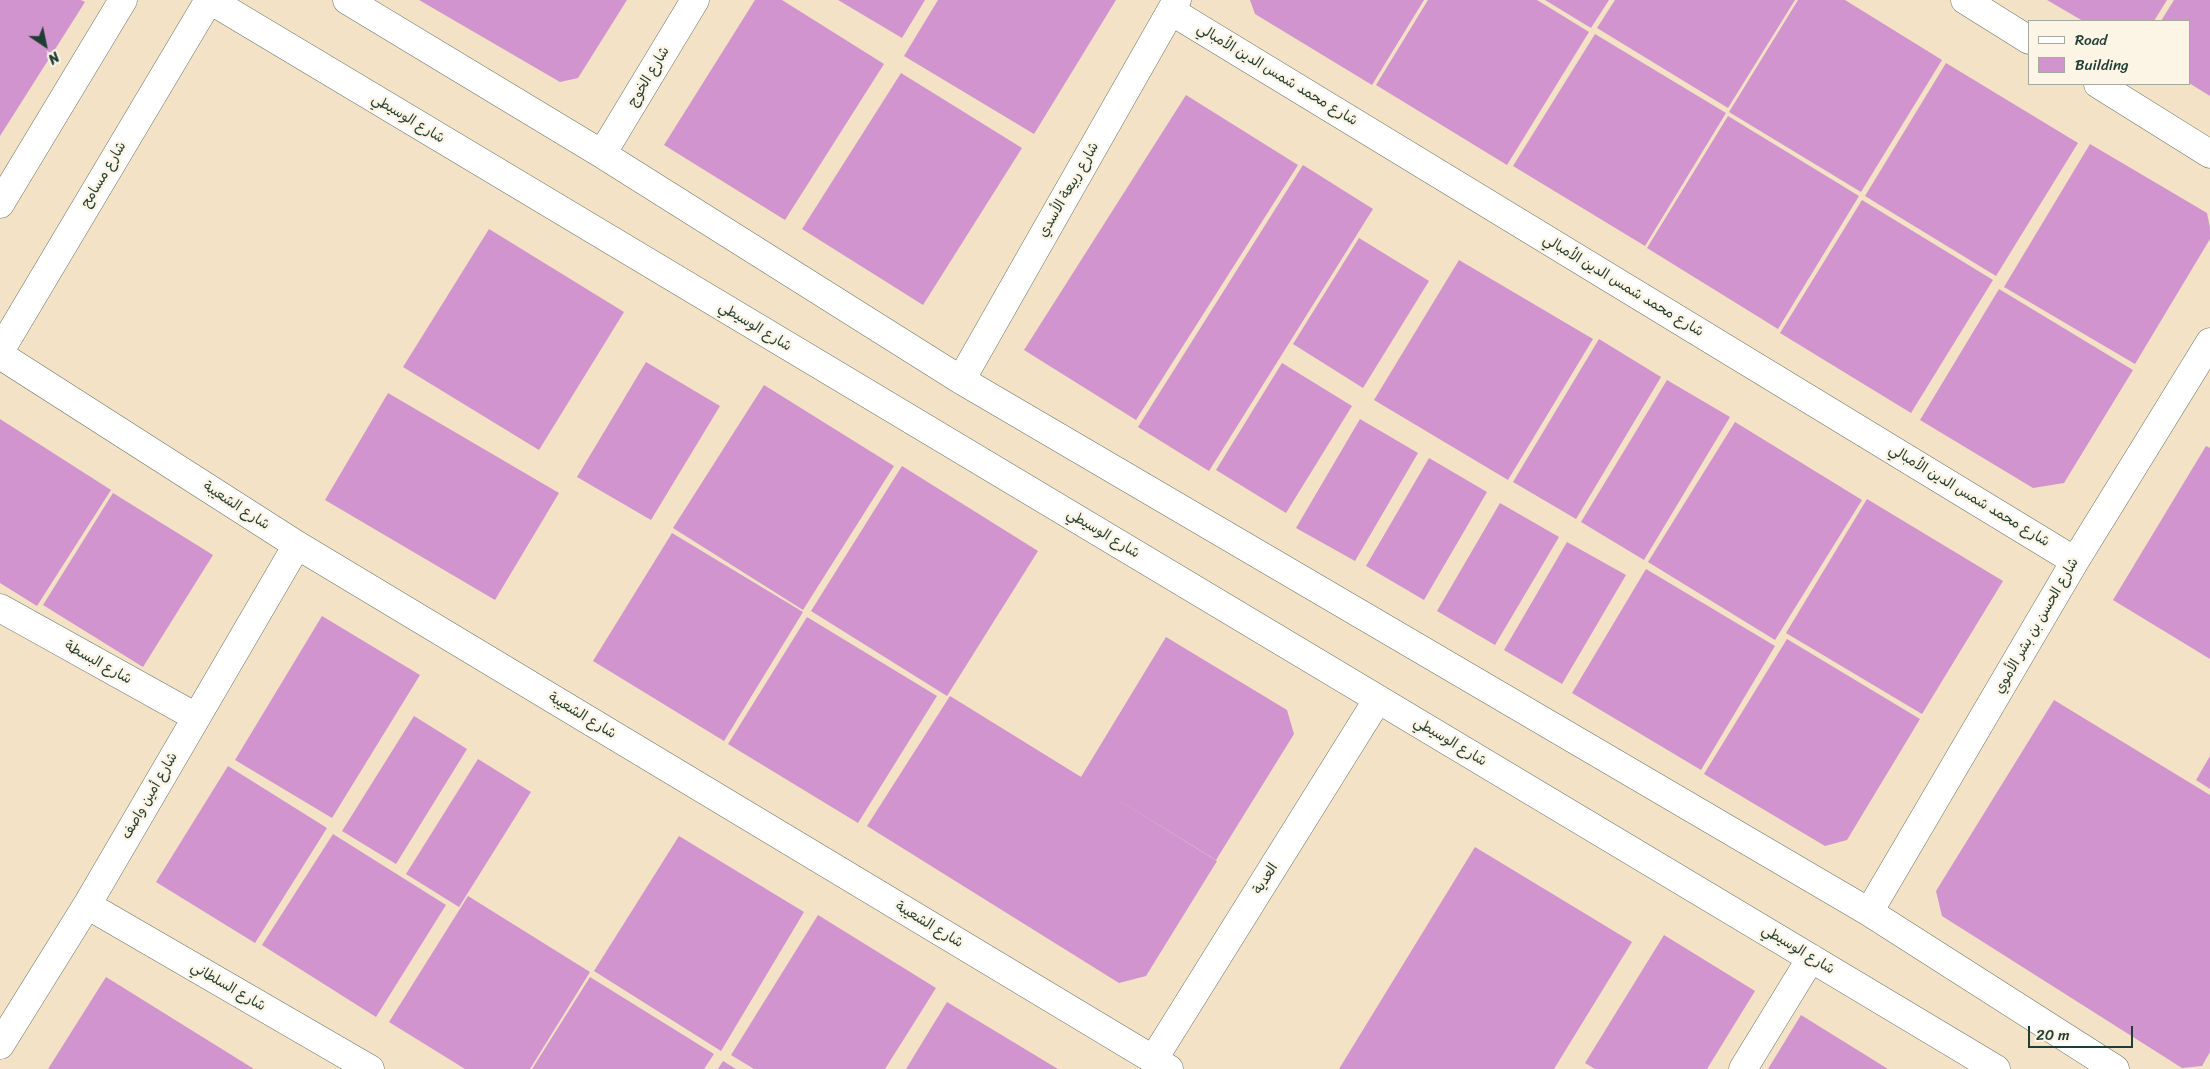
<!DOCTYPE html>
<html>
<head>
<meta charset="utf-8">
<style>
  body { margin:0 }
  #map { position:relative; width:2210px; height:1069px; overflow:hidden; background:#f3e2c5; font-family:Sriracha,sans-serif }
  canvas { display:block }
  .legend { position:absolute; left:2028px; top:20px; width:162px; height:65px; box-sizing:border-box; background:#fcf5e5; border:1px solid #a4ab9e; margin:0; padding:6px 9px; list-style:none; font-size:15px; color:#1f3d34 }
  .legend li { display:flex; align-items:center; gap:10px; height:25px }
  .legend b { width:25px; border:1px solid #a4ab9e }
  .north { position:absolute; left:20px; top:20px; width:50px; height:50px; -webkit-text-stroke:4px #fcf5e5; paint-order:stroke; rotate:146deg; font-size:14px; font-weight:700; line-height:20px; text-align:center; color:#1f3d34 }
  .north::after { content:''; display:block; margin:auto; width:18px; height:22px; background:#1f3d34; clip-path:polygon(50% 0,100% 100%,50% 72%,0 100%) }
  .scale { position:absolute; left:2028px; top:1026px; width:105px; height:22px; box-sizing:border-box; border:2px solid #1f3d34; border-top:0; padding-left:6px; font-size:15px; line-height:18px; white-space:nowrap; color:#1f3d34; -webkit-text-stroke:4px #fcf5e5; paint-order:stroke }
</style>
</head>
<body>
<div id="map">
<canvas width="2210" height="1069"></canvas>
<ul class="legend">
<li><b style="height:6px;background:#fff"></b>Road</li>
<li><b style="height:14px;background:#d194cf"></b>Building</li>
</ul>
<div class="north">N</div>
<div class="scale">20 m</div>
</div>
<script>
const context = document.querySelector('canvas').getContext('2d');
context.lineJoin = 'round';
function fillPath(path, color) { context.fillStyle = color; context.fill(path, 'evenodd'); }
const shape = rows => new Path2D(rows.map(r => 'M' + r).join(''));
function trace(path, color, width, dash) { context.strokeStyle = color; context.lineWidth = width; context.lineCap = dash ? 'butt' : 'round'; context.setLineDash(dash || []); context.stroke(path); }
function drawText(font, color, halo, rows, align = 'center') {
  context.font = font + ' Sriracha,"Playpen Sans Arabic",sans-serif'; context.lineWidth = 5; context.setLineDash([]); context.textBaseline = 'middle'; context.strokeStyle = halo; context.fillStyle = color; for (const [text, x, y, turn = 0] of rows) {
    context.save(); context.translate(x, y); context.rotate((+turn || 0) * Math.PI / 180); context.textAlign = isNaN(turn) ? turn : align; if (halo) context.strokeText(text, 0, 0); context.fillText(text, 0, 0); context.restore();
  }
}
const building = shape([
  [0,0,81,0,85,2,0,136],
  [419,0,627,0,578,78,560,82],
  [755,0,782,0,884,64,785,220,664,145],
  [838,0,925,0,902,38],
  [938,0,1116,0,1034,134,904,56],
  [1250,0,1424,0,1372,85,1255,14],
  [1428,0,1537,0,1589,32,1507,165,1376,85],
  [1545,0,1609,0,1591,28],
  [1615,0,1795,0,1728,108,1597,28],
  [1798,0,1845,0,1942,60,1861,192,1729,112],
  [2047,0,2167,0,2154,21,2083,21],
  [2174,0,2210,0,2210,96,2189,83,2189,21,2161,21],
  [1595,34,1726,113,1645,246,1513,166],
  [1946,63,2078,143,1996,276,1865,196],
  [901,73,1022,148,923,305,802,229],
  [1186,95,1298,165,1136,420,1024,350],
  [1728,116,1859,196,1778,329,1647,248],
  [2090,144,2207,213,2210,228,2210,239,2135,364,2004,287],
  [1303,165,1373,209,1209,471,1138,427],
  [1862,200,1993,280,1911,413,1780,333],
  [489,229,624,312,539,450,403,367],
  [1359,238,1429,281,1363,388,1293,344],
  [1459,260,1593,339,1508,480,1374,400],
  [1999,289,2133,370,2064,483,2033,488,1920,420],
  [1599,339,1661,377,1576,519,1513,482],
  [646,362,720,406,651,520,577,477],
  [1282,363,1352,406,1286,513,1216,470],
  [1667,380,1730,417,1644,560,1581,522],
  [764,385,894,466,803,610,673,528],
  [388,393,559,493,495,600,325,500],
  [0,419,111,490,37,606,0,583],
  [1360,419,1418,453,1355,561,1296,528],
  [1735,422,1862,500,1775,640,1648,562],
  [2206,446,2210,448,2210,659,2113,600],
  [1429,458,1487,492,1424,600,1366,566],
  [902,466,1038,551,947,696,811,611],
  [113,493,213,555,143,667,43,605],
  [1867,499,2003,581,1922,714,1786,633],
  [1500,503,1559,537,1495,645,1437,611],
  [672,533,803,612,724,741,593,661],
  [1567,542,1626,575,1562,684,1504,650],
  [1646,569,1775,646,1701,770,1572,693],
  [322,616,420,675,332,818,235,760],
  [807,617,937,696,858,823,728,744],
  [1166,637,1287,710,1294,734,1216,860,1081,777],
  [1787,639,1920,719,1847,840,1825,846,1704,774],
  [950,696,1217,861,1146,976,1119,983,867,826],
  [2054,700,2210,795,2210,1052,2202,1066,2182,1068,1942,916,1936,891],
  [414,716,467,749,396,864,342,831],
  [2210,756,2210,789,2196,780],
  [478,759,531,792,459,907,406,874],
  [228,766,327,828,255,943,156,882],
  [333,834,446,905,376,1017,262,945],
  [679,836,804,912,721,1051,594,971],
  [1475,847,1632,942,1554,1069,1339,1069],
  [468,896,590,972,530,1069,465,1069,389,1022],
  [818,915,936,988,885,1069,754,1069,731,1055],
  [1664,935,1755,991,1707,1069,1595,1069,1585,1063],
  [106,977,254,1069,48,1069],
  [590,977,714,1054,704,1069,532,1069],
  [947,1002,1058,1069,906,1069],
  [1801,1015,1888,1069,1768,1069],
  [723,1061,736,1069,718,1069]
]);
const street = shape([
  [210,0,1996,1069],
  [347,0,602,154,961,380,1869,912,2115,1069],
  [1965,0,2029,40],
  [1171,11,2075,561],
  [2098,84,2210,154],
  [602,154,695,0],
  [0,204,123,0],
  [0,351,209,0],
  [0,355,297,545,1169,1069],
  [961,380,1177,0],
  [0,608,196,717],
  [87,905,370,1069],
  [1869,912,2075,561,2210,342],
  [0,1045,87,905,297,545],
  [1153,1060,1378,699],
  [1743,1069,1811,958]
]);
const streetNames = [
  ["شارع محمد شمس الدين الأمبالي",1277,75,31],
  ["شارع الخوج",649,77,-59],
  ["شارع الوسيطي",408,119,31],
  ["شارع مسامح",104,175,-59],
  ["شارع ربيعة الأسدي",1069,190,-60],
  ["شارع محمد شمس الدين الأمبالي",1623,286,31],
  ["شارع الوسيطي",755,327,31],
  ["شارع محمد شمس الدين الأمبالي",1969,496,31],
  ["شارع الشعيبة",236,506,33],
  ["شارع الوسيطي",1103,534,31],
  ["شارع الحسن بن بشر الأموي",2037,626,-60],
  ["شارع البسطة",98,663,29],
  ["شارع الشعيبة",582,716,31],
  ["شارع الوسيطي",1450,742,31],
  ["شارع أمين واصف",150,796,-60],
  ["العدية",1266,879,-58],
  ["شارع الشعيبة",929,925,31],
  ["شارع الوسيطي",1798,950,31],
  ["شارع السلطاني",228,987,30]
];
fillPath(building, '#d194cf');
trace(street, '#697767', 29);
trace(street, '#fff', 28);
drawText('14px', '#1f3d34', '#fcf5e5', streetNames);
</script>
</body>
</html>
